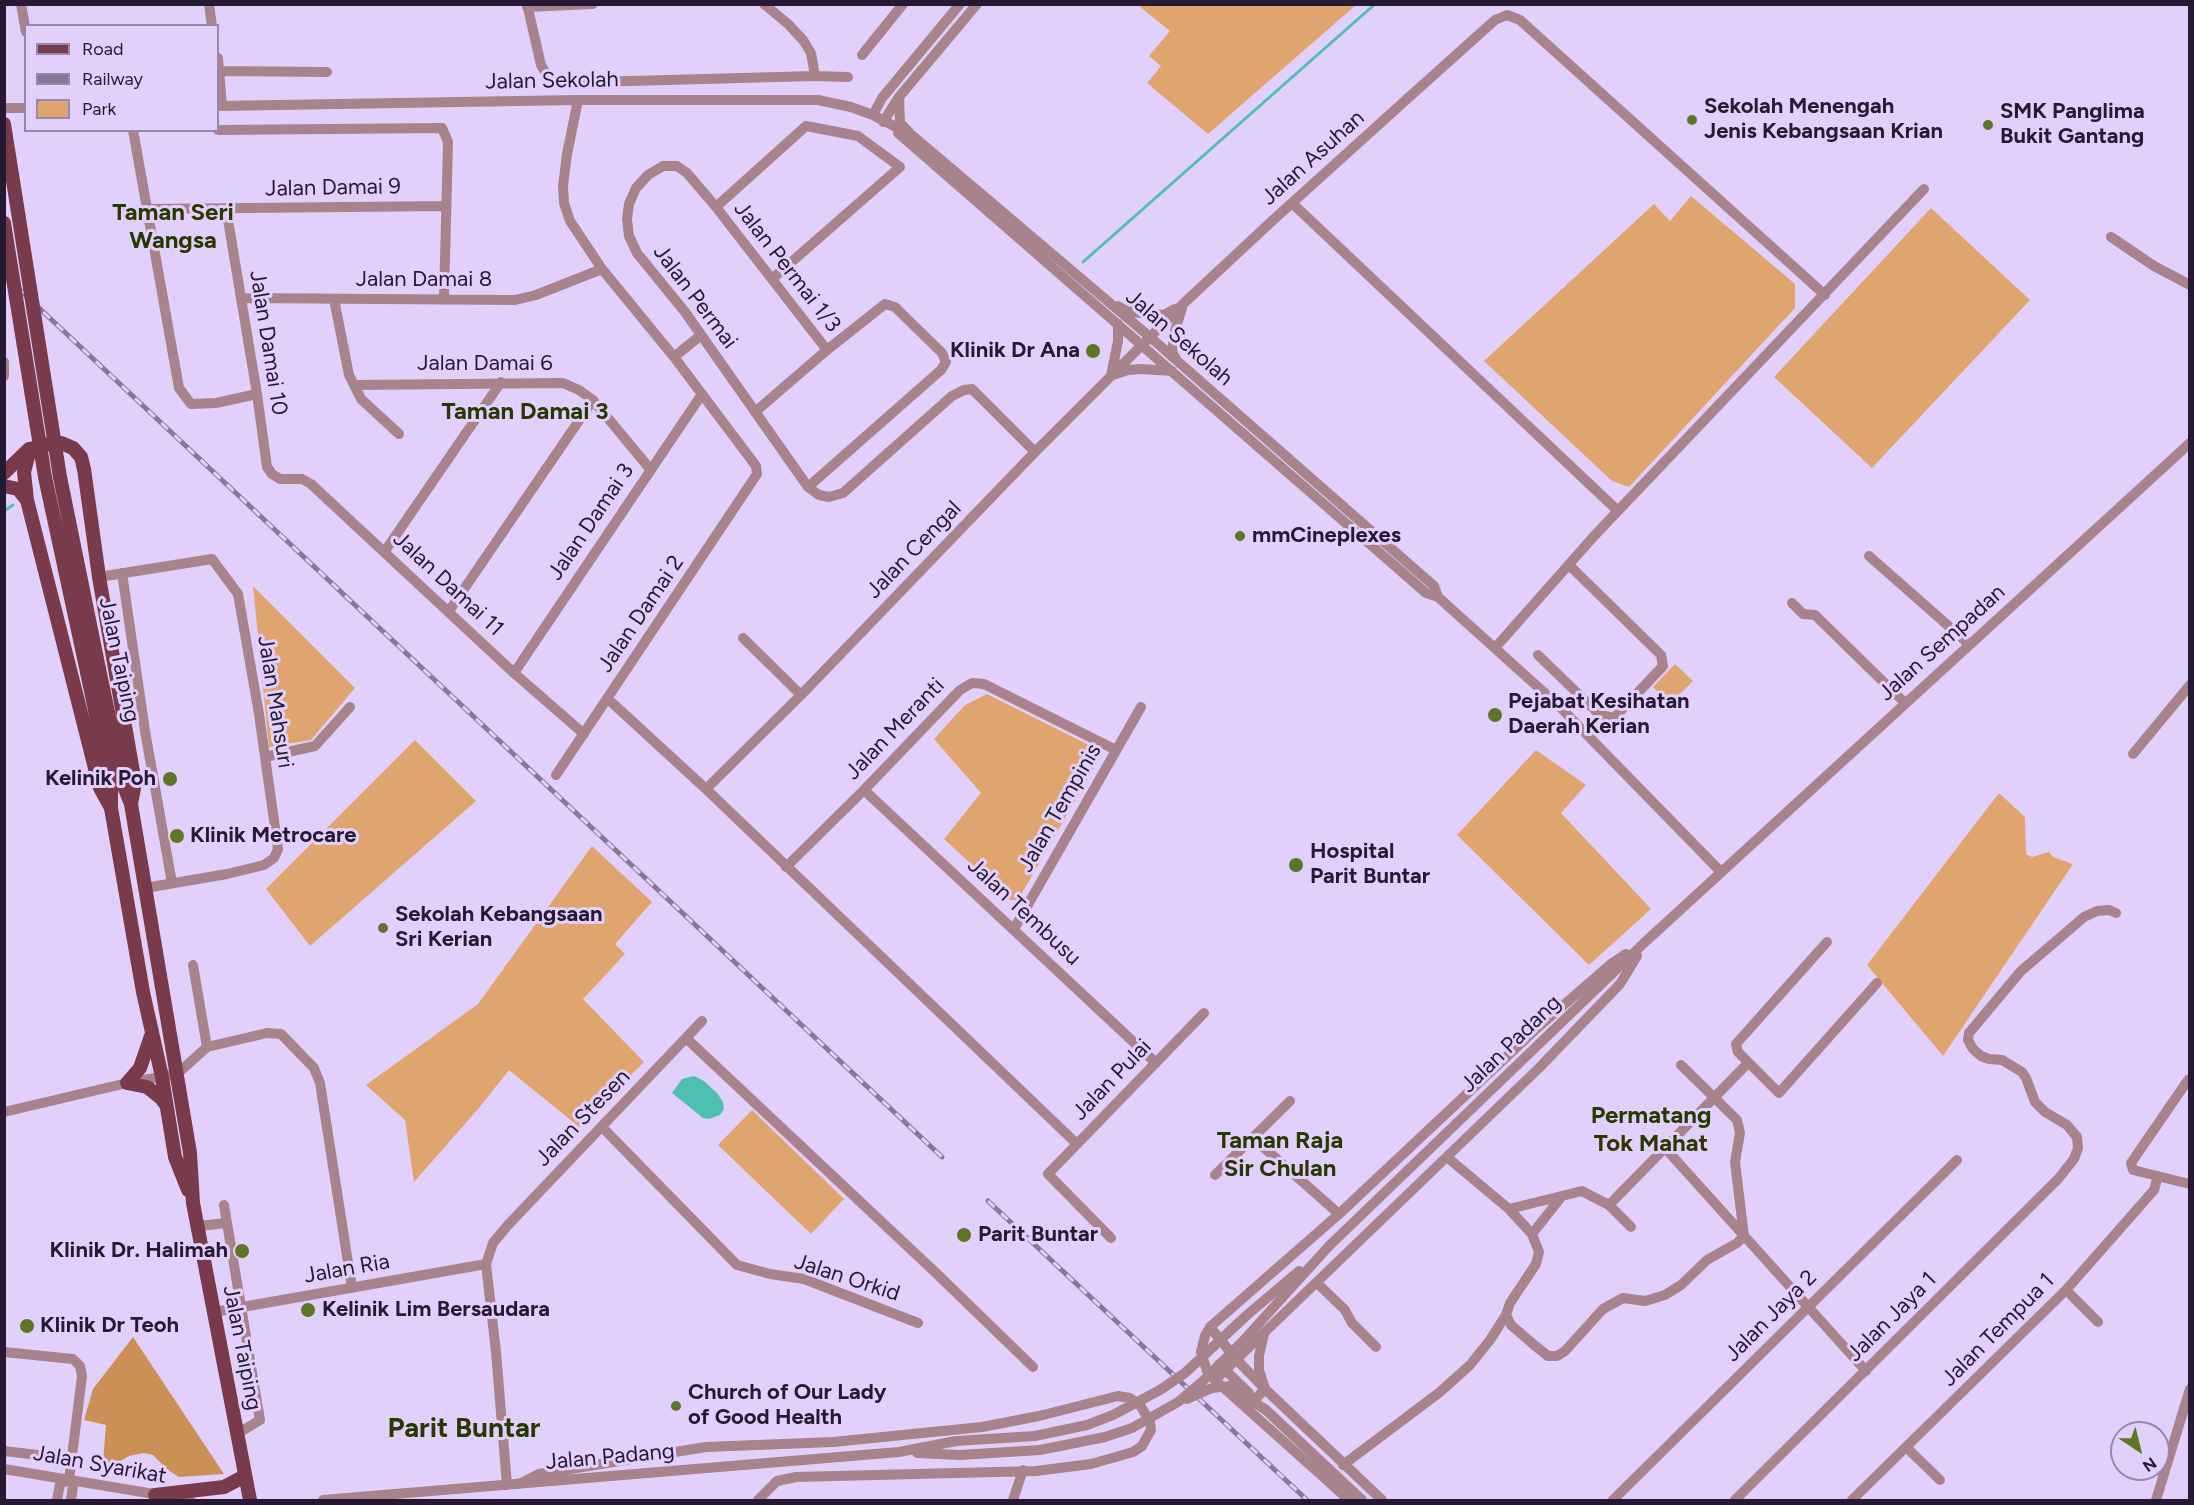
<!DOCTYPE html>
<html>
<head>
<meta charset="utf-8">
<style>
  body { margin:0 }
  #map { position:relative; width:2194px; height:1505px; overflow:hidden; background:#e2d0fc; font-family:Figtree,sans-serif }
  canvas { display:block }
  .frame { position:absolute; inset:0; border:6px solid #251934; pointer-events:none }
  .legend { position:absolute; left:24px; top:24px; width:195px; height:108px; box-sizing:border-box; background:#e2d0fc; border:2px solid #9687ac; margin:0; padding:8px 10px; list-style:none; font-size:18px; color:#251934 }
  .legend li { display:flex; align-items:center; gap:12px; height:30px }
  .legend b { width:30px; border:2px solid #9687ac }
  .north { position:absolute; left:2110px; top:1421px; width:60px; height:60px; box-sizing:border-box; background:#e2d0fc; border:2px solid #9687ac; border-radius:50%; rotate:145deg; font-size:16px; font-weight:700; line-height:24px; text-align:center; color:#251934 }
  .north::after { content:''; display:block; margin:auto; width:21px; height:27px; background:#5f7526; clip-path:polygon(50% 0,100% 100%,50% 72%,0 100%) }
</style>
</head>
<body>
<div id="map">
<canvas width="2194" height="1505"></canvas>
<div class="frame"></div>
<ul class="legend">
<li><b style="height:8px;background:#793b4c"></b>Road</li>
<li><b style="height:8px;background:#87789b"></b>Railway</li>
<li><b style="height:16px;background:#e0a56e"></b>Park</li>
</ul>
<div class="north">N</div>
</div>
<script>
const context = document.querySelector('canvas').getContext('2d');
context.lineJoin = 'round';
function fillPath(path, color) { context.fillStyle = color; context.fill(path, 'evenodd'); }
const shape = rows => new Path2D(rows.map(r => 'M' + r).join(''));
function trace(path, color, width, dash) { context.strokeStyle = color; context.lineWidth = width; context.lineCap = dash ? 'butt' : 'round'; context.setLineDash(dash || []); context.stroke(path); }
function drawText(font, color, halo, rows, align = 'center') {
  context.font = font + ' Figtree,sans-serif'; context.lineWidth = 6; context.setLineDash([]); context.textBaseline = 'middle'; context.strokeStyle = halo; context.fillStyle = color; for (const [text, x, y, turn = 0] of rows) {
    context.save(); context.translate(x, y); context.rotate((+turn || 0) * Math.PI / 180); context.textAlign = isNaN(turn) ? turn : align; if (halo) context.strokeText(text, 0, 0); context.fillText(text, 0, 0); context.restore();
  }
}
const green = shape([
  [1142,5,1142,4,1356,5,1208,134,1147,83,1161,66,1149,56,1170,31,1140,7],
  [1691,196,1795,284,1795,308,1629,487,1612,481,1484,361,1654,204,1670,221],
  [1931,208,2030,300,1872,468,1774,377],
  [253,586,355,688,311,740,269,747],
  [1675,664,1693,681,1670,704,1653,687],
  [987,694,1095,748,1100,757,1018,900,1010,900,944,839,981,793,934,739,965,705],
  [415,740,476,801,310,946,266,889],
  [1536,750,1586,785,1561,813,1651,909,1589,965,1457,835],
  [1999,793,2025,817,2026,854,2032,857,2049,852,2053,857,2073,864,1943,1056,1867,965],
  [592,846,652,902,615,944,625,954,583,999,644,1062,579,1127,509,1070,479,1108,414,1182,405,1120,366,1085,478,1004],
  [752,1110,844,1199,811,1234,718,1145]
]);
const forest = shape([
  [133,1337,224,1474,179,1477,168,1470,153,1455,144,1453,129,1456,102,1472,106,1425,84,1420,93,1389]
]);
const water = shape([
  [694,1076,704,1081,717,1093,723,1102,724,1109,720,1115,709,1119,703,1118,672,1093,682,1079]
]);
const stream = shape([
  [1083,262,1375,4],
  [4,511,13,505]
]);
const minor = shape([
  [21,4,26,32],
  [209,4,212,26],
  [527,4,541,65,548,77,557,83,815,76,848,77],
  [764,4,788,24,803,40,811,53,815,76],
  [527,7,593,4],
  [1507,15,1520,20,1825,295],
  [862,55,903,4],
  [218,58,222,106],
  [218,71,327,72],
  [899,97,900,123,909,132],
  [218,106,578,100,818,100,851,107,873,115,913,136,1150,337,1434,586,1438,597,1558,705,1721,872],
  [4,108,26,108],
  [873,115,882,98,960,4],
  [883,122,899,97,977,4],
  [133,130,179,388,191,404,216,403,257,394],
  [218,130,442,128,448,142,444,299],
  [898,133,1426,593,1438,597],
  [1292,203,1618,511],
  [716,207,806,126,858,136,900,167,772,279],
  [226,208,257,394,267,467,272,474,280,479,302,479,311,484,514,673,584,734],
  [148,209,446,206],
  [2111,237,2154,266,2190,285],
  [241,298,515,300,536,295,602,269],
  [334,299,349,375,361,399,399,434],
  [1118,306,1127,311,1148,314,1164,315,1175,309],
  [827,350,716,207,687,173,677,166,663,166,648,175,636,188,629,204,627,219,629,236,637,253,685,312,808,487,819,495,829,497,843,493,952,396,964,390,972,389,1035,452],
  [674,357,701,335],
  [1176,359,1172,352,1175,331,1182,308],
  [4,362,4,376],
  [1113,375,1128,370,1141,369,1172,371],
  [1111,376,1118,341,1118,324],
  [354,385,563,383,579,390,593,400,650,469],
  [755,412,827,350,885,304,895,307,942,353,946,362,941,370,808,487],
  [385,551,501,382],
  [1869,556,1969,644],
  [122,573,145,731,172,883],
  [99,577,212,559,238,594,259,714,278,849,274,858,264,865,227,874,145,888],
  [1792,603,1803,614,1815,615,1905,703],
  [449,611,593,400],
  [743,638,801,695],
  [1495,648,1595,535,1924,189],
  [1538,655,1600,715,1614,718,1663,666,1661,655,1569,565],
  [514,673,702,394],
  [608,699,706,789,1077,1144],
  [2133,754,2190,685],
  [265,757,315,746,350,707],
  [556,775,757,474,756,466,674,357,602,269,570,221,564,203,563,186,567,154,578,100],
  [706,789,801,695,1035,452,1183,304,1272,221,1407,99,1495,20,1507,15],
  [864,790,1156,1063],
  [786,867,864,790,960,690,972,683,984,684,1116,750],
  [1014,929,1141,707],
  [1827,942,1736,1044,1738,1052,1779,1093,1877,983],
  [686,1038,936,1273,1033,1367],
  [207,1047,267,1033,281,1034,314,1068,320,1083,352,1288],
  [2190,1081,2188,1080,2131,1163,2133,1170,2190,1184],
  [4,1112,127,1083,177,1074,207,1047,193,965],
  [602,1127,737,1265,770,1274,804,1279,918,1323],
  [1253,1138,1339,1214],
  [1665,1148,1866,1371],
  [1215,1175,1290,1101],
  [224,1205,260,1420,237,1434],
  [1609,1205,1748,1063],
  [1509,1209,1582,1191,1609,1205,1631,1227],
  [198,1226,227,1223],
  [1532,1234,1562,1196],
  [1111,1238,1048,1174,1204,1013],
  [1329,1246,1644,943,2190,443],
  [1317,1283,1345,1310,1352,1323,1376,1347],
  [2066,1290,2098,1322],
  [214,1312,486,1264],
  [1506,1315,1511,1325,1533,1344,1548,1356,1557,1356,1565,1351,1603,1309,1623,1298,1645,1301,1665,1295,1681,1285,1707,1260,1737,1243,1744,1236,1735,1162,1740,1133,1737,1120,1681,1065],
  [1210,1327,1236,1359,1265,1389,1382,1500],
  [4,1352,73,1359,80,1366,82,1376,69,1480],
  [1215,1380,1539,1068,1620,984,1637,956],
  [1248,1407,1265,1389,1259,1370,1259,1356,1264,1334],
  [1266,1410,1362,1500],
  [1906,1447,1940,1480],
  [4,1451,72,1459],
  [917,1453,960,1455,1040,1450],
  [1343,1465,1440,1392,1470,1365,1490,1340,1506,1315,1510,1303,1536,1264,1539,1252,1532,1234,1509,1209,1448,1158],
  [4,1469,190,1500],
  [519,1484,539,1474,706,1447,833,1442,982,1427,1039,1416,1118,1396,1130,1398,1140,1405,1150,1422,1151,1430,1147,1437,1142,1446,1133,1452,1091,1464,1036,1471,796,1477,777,1481,758,1500],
  [507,1485,496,1352,486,1264,493,1243,508,1225,702,1021],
  [57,1500,60,1484,69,1480,73,1486,71,1500],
  [323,1500,899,1452,956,1441,1035,1436],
  [1013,1500,1023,1470],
  [1349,1500,1215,1380,1207,1371,1201,1352,1205,1336,1210,1327,1339,1214,1536,1029,1611,964,1626,954],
  [1613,1500,1957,1160],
  [1735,1500,2058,1179,2074,1159,2078,1148,2077,1137,2067,1125,2045,1112,2035,1102,2026,1078,2022,1072,2002,1060,1989,1059,1981,1056,1973,1049,1968,1040,1969,1033,2021,971,2084,917,2097,911,2109,910,2116,913],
  [1852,1500,2066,1290,2154,1190,2158,1176],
  [2156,1500,2190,1389]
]);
const major = shape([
  [4,473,29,449],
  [4,486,18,489,27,500],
  [99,669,123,784,131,804,190,1153,193,1203,250,1500],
  [87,672,111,786,111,808,143,992,162,1077,175,1157,188,1190],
  [111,808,100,788,27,500,24,472,30,449,49,444,61,443,73,448,81,457,84,469,99,577,135,783,131,804],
  [151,1036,140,1068,127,1083,147,1087,161,1098,166,1105],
  [155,1495,224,1487,245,1476]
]);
const rail = shape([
  [4,275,942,1157],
  [988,1201,1307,1500]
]);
const minorBridge = shape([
  [1219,1364,1249,1393],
  [1187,1399,1212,1388,1230,1386,1266,1410],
  [1035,1436,1087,1425,1113,1415,1160,1390,1185,1373,1247,1315,1299,1271],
  [1040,1450,1105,1437,1132,1428,1178,1402,1203,1381,1243,1341,1329,1246]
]);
const majorBridge = shape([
  [4,124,60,477,99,669],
  [4,223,45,477,87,672]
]);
const markers = [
  [1692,120,6,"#5f7526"],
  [1988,125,6,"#5f7526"],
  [1093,351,8,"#5f7526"],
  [1240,536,6,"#5f7526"],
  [1495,715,8,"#5f7526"],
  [170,779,8,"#5f7526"],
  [177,836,8,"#5f7526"],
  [1296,865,8,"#5f7526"],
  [383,928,6,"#5f7526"],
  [964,1235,8,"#5f7526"],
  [242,1251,8,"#5f7526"],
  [308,1310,8,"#5f7526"],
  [27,1326,8,"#5f7526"],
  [676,1406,6,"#5f7526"]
];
const streetNames = [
  ["Jalan Sekolah",552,81,-1],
  ["Jalan Asuhan",1313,158,-42],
  ["Jalan Damai 9",333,188,-1],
  ["Jalan Permai 1/3",787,267,52],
  ["Jalan Damai 8",424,280],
  ["Jalan Permai",695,297,53],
  ["Jalan Sekolah",1179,338,41],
  ["Jalan Damai 10",268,343,81],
  ["Jalan Damai 6",485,364],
  ["Jalan Damai 3",591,522,-56],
  ["Jalan Cengal",914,550,-46],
  ["Jalan Damai 11",448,584,43],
  ["Jalan Damai 2",641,614,-56],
  ["Jalan Sempadan",1942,643,-42],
  ["Jalan Taiping",119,660,78],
  ["Jalan Mahsuri",275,702,81],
  ["Jalan Meranti",895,729,-46],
  ["Jalan Tempinis",1060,808,-60],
  ["Jalan Tembusu",1024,912,43],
  ["Jalan Padang",1511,1044,-44],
  ["Jalan Pulai",1112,1080,-46],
  ["Jalan Stesen",583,1118,-46],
  ["Jalan Ria",347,1269,-10],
  ["Jalan Orkid",847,1278,18],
  ["Jalan Jaya 2",1771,1316,-45],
  ["Jalan Jaya 1",1892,1317,-45],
  ["Jalan Tempua 1",1998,1330,-45],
  ["Jalan Taiping",242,1348,79],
  ["Jalan Padang",610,1457,-5],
  ["Jalan Syarikat",100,1465,10]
];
const poiNames = [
  ["Sekolah Menengah",1704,107],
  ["Jenis Kebangsaan Krian",1704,132],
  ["SMK Panglima",2000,112],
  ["Bukit Gantang",2000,137],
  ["Klinik Dr Ana",1080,351,"right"],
  ["mmCineplexes",1252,536],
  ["Pejabat Kesihatan",1508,702],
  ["Daerah Kerian",1508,727],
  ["Kelinik Poh",156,779,"right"],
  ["Klinik Metrocare",190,836],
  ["Hospital",1310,852],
  ["Parit Buntar",1310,877],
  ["Sekolah Kebangsaan",395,915],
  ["Sri Kerian",395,940],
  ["Parit Buntar",978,1235],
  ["Klinik Dr. Halimah",228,1251,"right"],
  ["Kelinik Lim Bersaudara",322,1310],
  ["Klinik Dr Teoh",40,1326],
  ["Church of Our Lady",688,1393],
  ["of Good Health",688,1418]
];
const neighbourhoodNames = [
  ["Taman Seri",173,213],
  ["Wangsa",173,241],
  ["Taman Damai 3",525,412],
  ["Permatang",1651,1116],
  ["Tok Mahat",1651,1144],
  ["Taman Raja",1280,1141],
  ["Sir Chulan",1280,1169]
];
const districtNames = [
  ["Parit Buntar",464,1429]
];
fillPath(green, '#e0a56e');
fillPath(forest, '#cc9056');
fillPath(water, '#4ec0b1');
trace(stream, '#4ec0b1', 3);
trace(minor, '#a8838c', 10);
trace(major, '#793b4c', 14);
trace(rail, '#87789b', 5);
trace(rail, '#e2d0fc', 3, [9]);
trace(minorBridge, '#a8838c', 10);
trace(majorBridge, '#793b4c', 14);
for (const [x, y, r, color] of markers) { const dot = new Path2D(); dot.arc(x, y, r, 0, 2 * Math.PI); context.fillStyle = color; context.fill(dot); trace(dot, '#e2d0fc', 2); }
drawText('22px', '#251934', '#e2d0fc', streetNames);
drawText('bold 22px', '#251934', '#e2d0fc', poiNames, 'left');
drawText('bold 24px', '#293700', '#e2d0fc', neighbourhoodNames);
drawText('bold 28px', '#293700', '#e2d0fc', districtNames);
</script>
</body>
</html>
